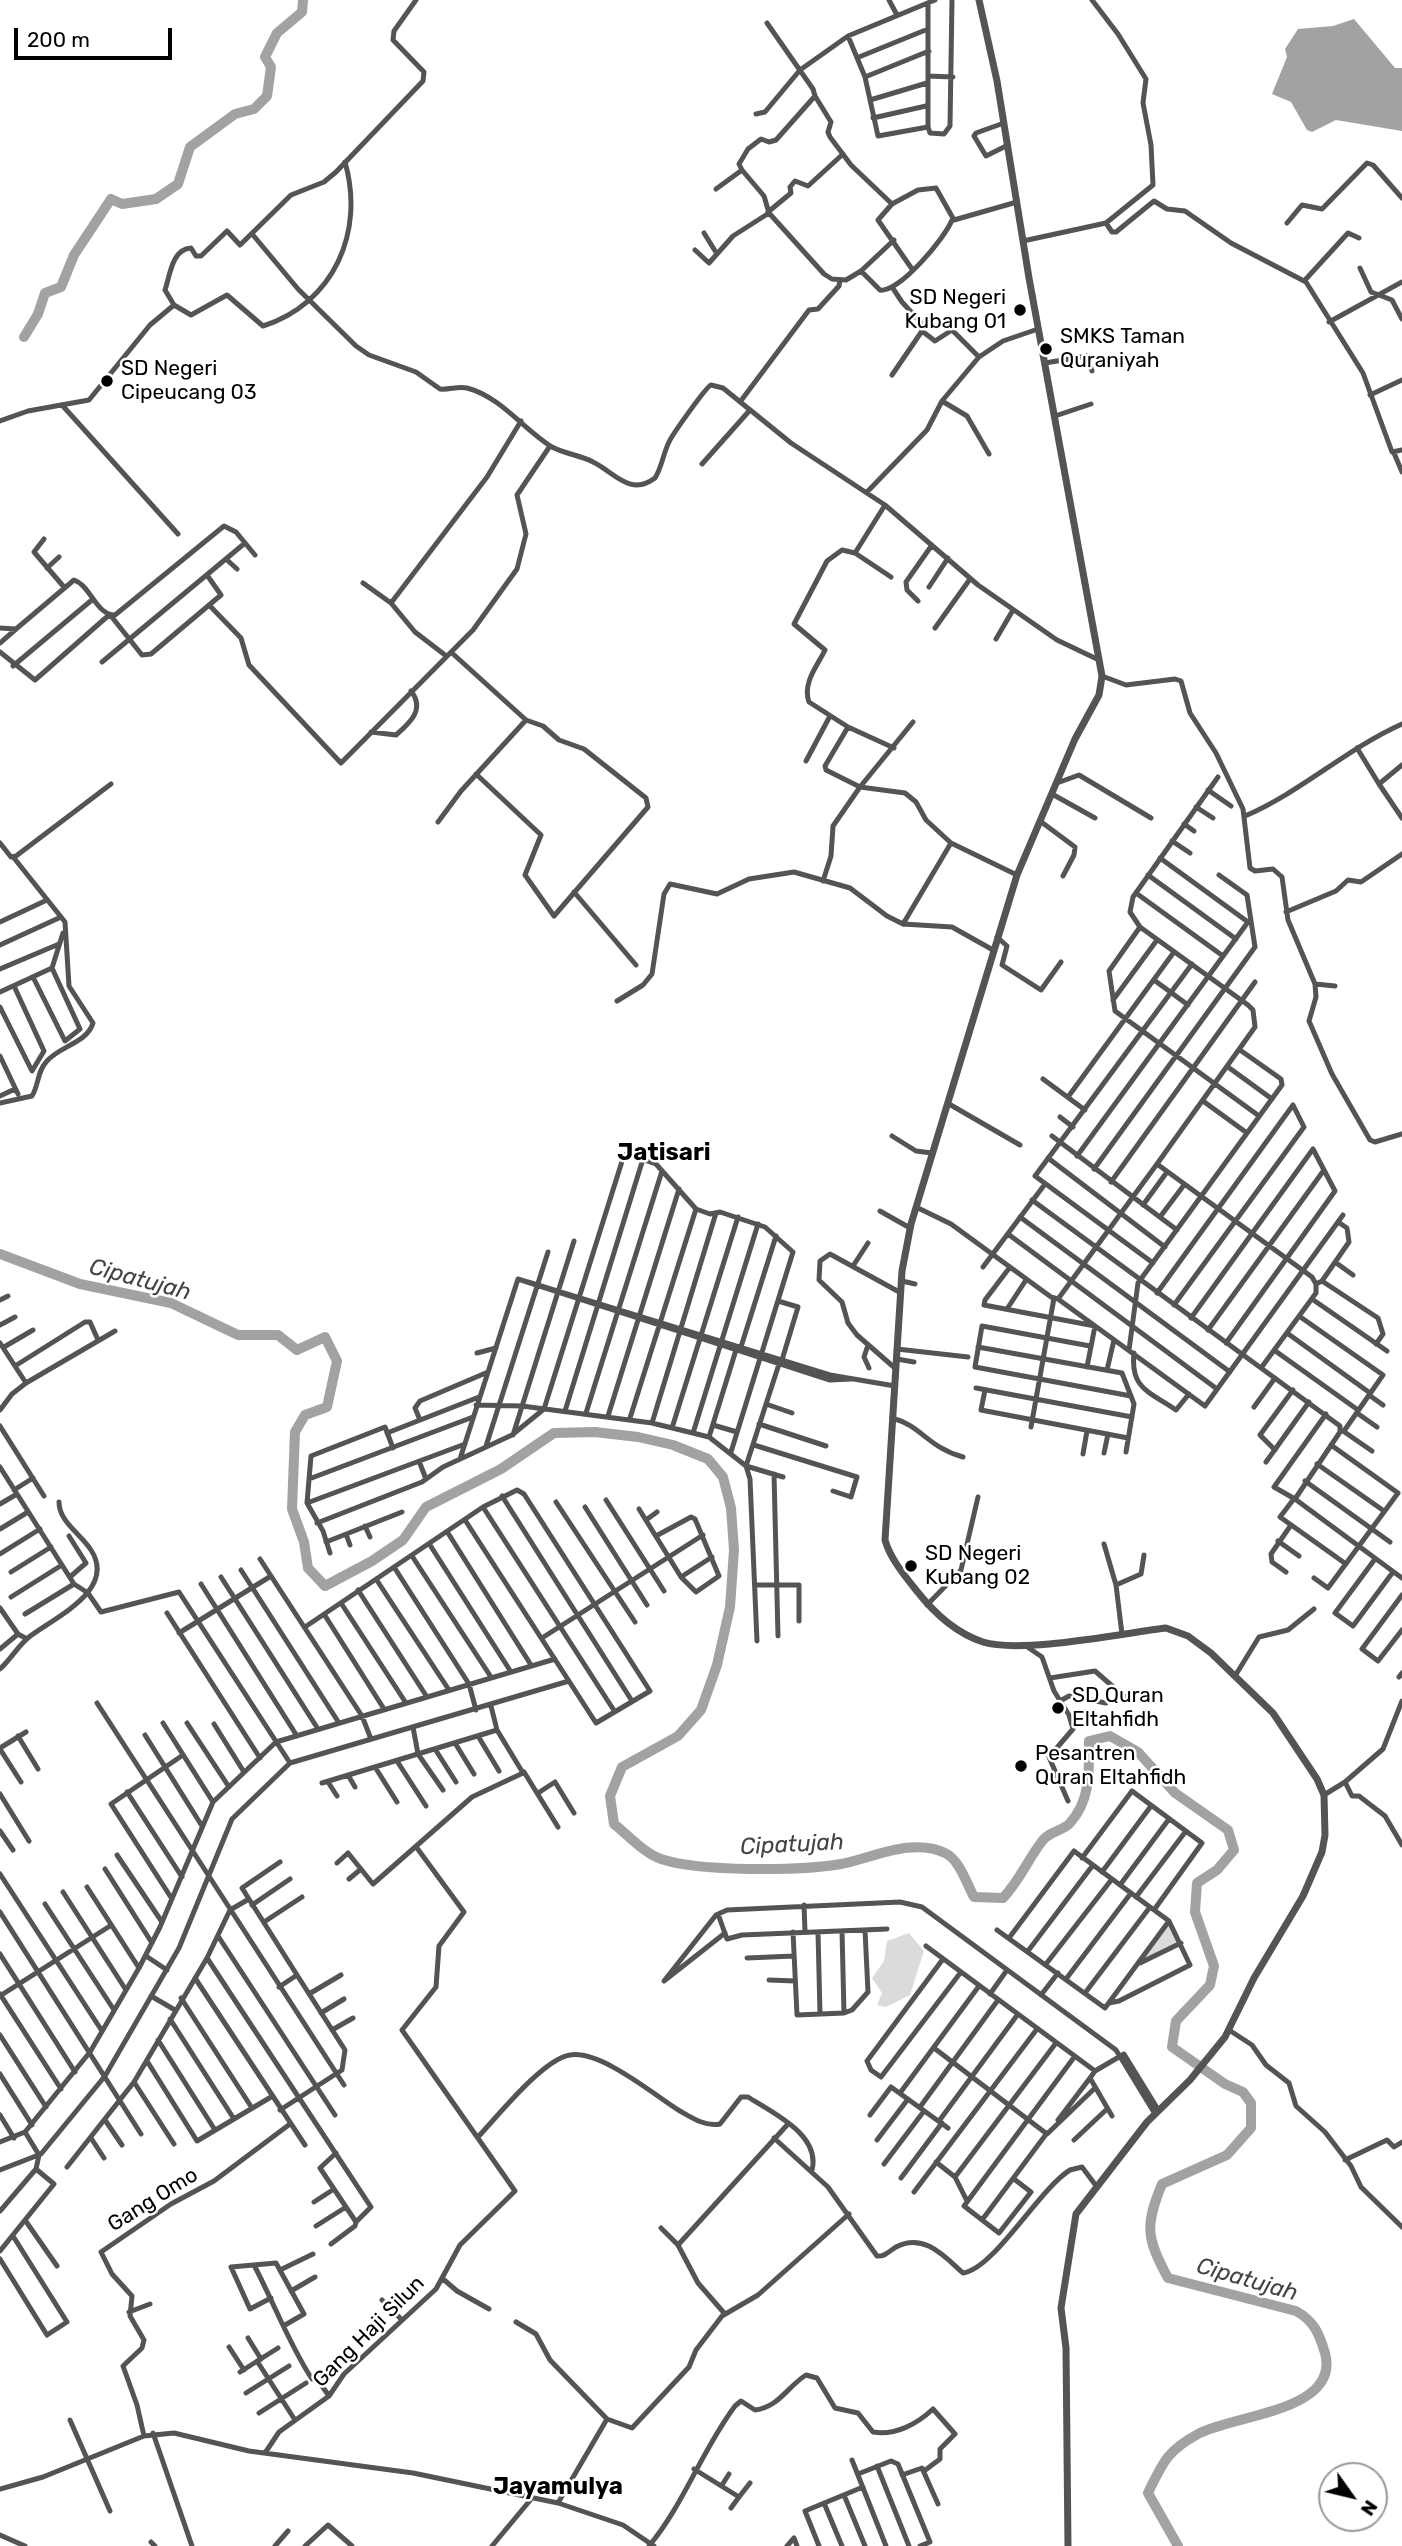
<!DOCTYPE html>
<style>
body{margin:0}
#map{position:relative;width:1402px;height:2546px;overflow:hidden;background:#fff;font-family:Rubik,sans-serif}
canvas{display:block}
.north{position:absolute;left:1318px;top:2462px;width:70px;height:70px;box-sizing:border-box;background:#fff;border:2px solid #999;border-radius:50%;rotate:124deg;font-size:19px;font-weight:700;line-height:28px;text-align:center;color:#000}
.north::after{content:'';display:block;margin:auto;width:24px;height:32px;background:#000;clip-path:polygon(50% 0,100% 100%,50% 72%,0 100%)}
.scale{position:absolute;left:14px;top:28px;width:158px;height:32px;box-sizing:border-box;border:4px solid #000;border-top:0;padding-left:9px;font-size:21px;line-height:24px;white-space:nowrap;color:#000;-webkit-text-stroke:5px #fff;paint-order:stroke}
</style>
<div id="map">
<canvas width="1402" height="2546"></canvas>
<div class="north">N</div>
<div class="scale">200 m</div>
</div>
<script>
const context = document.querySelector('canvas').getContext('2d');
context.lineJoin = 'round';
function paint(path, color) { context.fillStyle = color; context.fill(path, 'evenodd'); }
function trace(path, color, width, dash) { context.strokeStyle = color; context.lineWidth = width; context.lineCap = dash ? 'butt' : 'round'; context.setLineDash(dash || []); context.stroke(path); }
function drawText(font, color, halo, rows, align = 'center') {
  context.font = font + ' Rubik,sans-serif'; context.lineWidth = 5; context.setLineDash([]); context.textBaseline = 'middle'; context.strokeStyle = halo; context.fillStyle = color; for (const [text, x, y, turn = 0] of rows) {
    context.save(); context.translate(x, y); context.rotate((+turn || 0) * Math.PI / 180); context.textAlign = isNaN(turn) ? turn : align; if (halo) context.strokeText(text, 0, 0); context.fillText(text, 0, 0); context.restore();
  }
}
const green = new Path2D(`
 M1169,1923L1179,1943L1141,1961Z
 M909,1933L924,1951L910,1995L886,2007L877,2005L882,1993L872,1978L884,1961L887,1941Z`);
const water = new Path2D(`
 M1354,19L1395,68H1402V131L1336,120L1312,132L1307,130L1291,102L1272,94L1287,57L1285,49L1298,29L1333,26Z`);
const river = new Path2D(`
 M24,337L38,314L45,293L61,287L74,255L111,199L122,204L156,199L178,184L190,147L235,114L254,109L267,96L271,67L265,57L277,33L302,12L303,0
 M0,1254L80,1284L171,1303L238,1335H278L297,1350L325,1337L337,1361L327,1407L305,1415L295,1432L292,1509L304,1542L308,1568L325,1586L372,1561L403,1540L426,1507L501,1469L554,1433L595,1432L638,1437L673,1445L708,1459L723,1477L731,1508L734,1550L730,1607L717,1665L701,1710L678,1736L622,1767L610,1796L614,1824C628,1835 645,1854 661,1859C700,1872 799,1871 841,1864C872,1858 913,1837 945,1853C959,1859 967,1884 974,1897L1003,1898C1020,1880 1028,1859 1043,1840C1050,1831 1063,1831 1070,1823C1091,1800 1089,1771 1089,1741L1110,1736L1138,1752L1175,1793L1228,1830L1234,1850L1217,1870L1197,1883L1195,1912L1214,1966L1210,1985L1176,2021L1172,2047L1225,2084L1243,2092L1251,2103V2128L1227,2155L1162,2184C1145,2225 1146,2238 1168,2278L1296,2311C1314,2321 1319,2333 1325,2353C1341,2412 1231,2415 1198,2434C1167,2451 1163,2462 1148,2493L1178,2546`);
const minor = new Path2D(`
 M889,0L897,15
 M928,3V127L930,133L944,134L950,126L952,0
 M848,36L865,77L878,136L928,127
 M859,57L928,29
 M928,76L953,77
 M865,77L929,51
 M815,96L831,122L828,132L830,137L851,165L892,204L918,190L936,188L954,220L1017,202
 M870,100L927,83
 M756,114L765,112L800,70L848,36L935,0
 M873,118L926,106
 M1004,123L976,133L974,136L986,156L1008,145
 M742,170L764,196L769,213L824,274L832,279L846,280L861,271L880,290C899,293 945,238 952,220
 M716,189L742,170L739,164L748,149L761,139L769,142L776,140L815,96L813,89L767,23
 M892,204L878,220L912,269
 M768,212L791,193L790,187L795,181L808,186L843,154
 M1106,223L1112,232H1116L1154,201L1167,209L1185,211L1231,243L1306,282L1363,373L1392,452L1402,450
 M1287,223L1302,205L1322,209L1367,163L1373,165L1402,198
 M704,233L717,254
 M253,235L298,289L356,346L369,355L416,372L440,389C449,390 458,386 467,388C501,397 523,429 552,447C565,454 580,455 593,462C614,472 630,497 655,478C662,467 663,454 669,442C672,435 706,387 711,385L723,388L791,443L885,505L978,585L1057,640L1099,660
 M1023,241L1106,223L1153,185L1151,145L1143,103L1146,79L1118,34L1092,0
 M695,250L709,263L733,236L769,213
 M1360,268L1371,292L1392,300L1402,319
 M861,271L894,240
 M1305,280L1348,233L1359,238
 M892,287L902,302L924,326L922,331
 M174,305L165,290C170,275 172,249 191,248L196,256H201L227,231L240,245L291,195L324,182L336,172L423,81L424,72L393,40L394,31L416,0
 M1329,322L1402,282
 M1045,363L1087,356L1092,371
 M892,375L922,331L935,341L952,330L979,357
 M1370,395L1402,380
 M942,401L967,416L989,454
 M740,402L809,310L818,309L839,286L840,280
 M62,405L178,534
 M1055,416L1091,404
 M0,421L28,411L89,400L150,325L174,305L191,315L227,295L263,326C334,303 365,232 345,162
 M1394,453L1402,472
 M702,464L750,410
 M867,492L927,430L942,401L979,357L1003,341L1038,329
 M885,505L855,553L842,550L827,561L794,624L825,650C818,665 802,683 809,702L848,727L894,748
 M44,539L34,552L64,587
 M855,553L891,577
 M226,559L237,569
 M47,568L59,557
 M363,583L391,603L415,632L445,655
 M929,587L948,558
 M918,601L907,590L906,582L932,545
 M391,603L487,477L521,421
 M209,605L241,638L249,665L341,763L473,630L517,569L526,534L517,495L550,446
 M111,616L142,655L151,654L221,595L207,575
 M0,628L16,629L74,580C91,586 96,615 115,615L224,526L236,532L255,555
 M935,628L970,579
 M996,639L1013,610
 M0,643L16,629
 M0,652L35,680L109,615
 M452,653L526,720L543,726L559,740L584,749L646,798L648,807L554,916L525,875L541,835L476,774
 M102,662L245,543
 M13,666L93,599
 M1102,676L1126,685L1175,679L1181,681L1190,713L1216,753L1243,809L1250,868L1255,871L1273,869L1282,877L1288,920L1315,984L1316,997L1309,1021L1332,1074L1370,1140L1375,1142L1402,1134
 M848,727L825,766L826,770L860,787L905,793L916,802L926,820L951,843L1017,875
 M371,732L396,735C411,722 425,709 411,691
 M1357,748L1379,784
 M806,761L830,716
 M1402,765L1379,784L1402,818
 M1057,783L1079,775L1151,818
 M1208,790L1231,806
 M1052,794L1095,818
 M1196,807L1213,818
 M1245,816C1301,792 1346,749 1402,724
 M1040,821L1075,847L1074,855L1063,876
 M438,822L461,791L526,720
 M1184,824L1194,831
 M1172,841L1190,853
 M0,843L11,857L16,856L111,784
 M1148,875L1236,939
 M823,881L831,856L833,826L860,787L913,722
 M574,892L636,965
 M1136,893L1223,956
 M1286,912L1336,891L1348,880L1361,882L1402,854
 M0,922L47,900
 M903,924L951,843
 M1140,927L1109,971L1115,1011L1259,1116
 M997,937L1007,946L1002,965L1041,990L1061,962
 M0,945L61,917
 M0,969L59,944
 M33,977L65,1041L80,1029L52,968L63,933
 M1154,980L1188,1005
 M1315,984L1335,986
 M0,992L52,968
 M1113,1000L1157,940
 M617,1001L643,985L652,974L664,894L670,884L717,894L749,879L794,872L850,888L887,916L903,924L952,927L993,950
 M0,1007L32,1071L44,1051L14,986
 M0,1056L18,1094
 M1228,1067L1272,1099
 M1043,1079L1085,1110
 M0,1096L15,1089
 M1068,1097L1174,952
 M1203,1101L1247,1133
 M0,1103L32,1096C39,1085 37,1071 47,1061C60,1046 87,1043 93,1023L69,986L65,922L14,858
 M949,1104L1020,1145
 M1060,1117L1073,1127
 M892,1136L916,1151L932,1153
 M1052,1136L1177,1230
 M1077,1156L1248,922L1160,858
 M1048,1158L1165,1247
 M1157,1164L1255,1027L1253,1010L1248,1005L1140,927L1130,912L1133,897L1218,777
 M1094,1169L1255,947L1247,895L1219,875
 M1111,1182L1255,982
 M1032,1200L1261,1368
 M1143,1205L1167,1172
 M916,1207L951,1224L1051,1297L1058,1299L1157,1164L1312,1277L1316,1284V1293L1261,1368L1340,1426V1432L1295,1499L1402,1578
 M880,1211L910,1228
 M1020,1217L1230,1372
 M1160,1217L1184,1185
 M1008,1234L1217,1389
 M1335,1262L1353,1275
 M1153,1263L1035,1176L1192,964
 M853,1266L868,1243
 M983,1267L1045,1184
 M1010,1267L985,1300L984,1305L1095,1326L1087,1367
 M902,1281L915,1284
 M1322,1281L1349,1242L1347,1228L1338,1222
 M528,1282L830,1375L895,1386
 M1316,1284L1322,1281L1378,1318L1383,1334L1376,1344
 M1157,1293L1293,1105L1304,1127L1174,1305
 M1058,1299L1205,1406L1343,1215
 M1312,1299L1387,1351
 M0,1300L8,1296
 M778,1301L798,1307L782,1360
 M1007,1309L1026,1280
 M1299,1316L1383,1375L1344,1431
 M1191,1318L1313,1149L1335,1191L1226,1343
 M0,1325L15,1317
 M1208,1330L1324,1170
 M1287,1333L1370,1393
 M0,1343L26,1383
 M868,1345L864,1357L869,1368
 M1090,1346L982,1326L975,1367L1131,1396
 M4,1347L33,1330
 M978,1347L1122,1373L1134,1404L1126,1452
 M897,1349L968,1357
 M740,1350L776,1236
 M1129,1350L1138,1283L1282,1085L1281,1079L1240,1050
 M1274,1350L1358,1410
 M477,1353L496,1348
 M1134,1353C1130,1389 1150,1392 1176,1410L1189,1394
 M897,1359L914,1362
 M15,1366L85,1322H90L98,1340
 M896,1369L857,1335L848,1323L842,1302L819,1280L820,1261L830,1254L901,1293
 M1107,1370L1114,1340
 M976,1388L1132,1417
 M985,1390L981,1410L1128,1438
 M1369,1395L1383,1405
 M766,1404L792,1413
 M476,1405L522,1406L652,1423L709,1437L746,1466L783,1477
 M1254,1407L1275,1378
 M0,1410L12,1394L26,1383L115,1331
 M565,1411L643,1159
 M586,1413L662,1171
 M1357,1413L1377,1427
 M608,1416L679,1189
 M630,1418L696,1209
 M892,1418C922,1426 927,1447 963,1457
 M420,1420L415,1408L420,1401L488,1372
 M652,1423L716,1213
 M759,1424L826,1446
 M713,1425L737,1432
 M0,1426L44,1496
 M1031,1427L1054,1298
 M672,1428L738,1217
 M1343,1431L1372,1451
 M387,1433L479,1397
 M693,1433L758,1224
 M513,1435L574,1241
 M709,1437L736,1350
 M754,1445L857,1477L851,1497L833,1491
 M486,1446L548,1252
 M1275,1450L1260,1435L1293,1390
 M1104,1453L1108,1434
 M1083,1454L1087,1431
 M460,1459L518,1279L830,1380L851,1379
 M419,1461L426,1479
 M1266,1462L1309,1402
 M1317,1464L1384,1511
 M0,1467L74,1584L88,1593L101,1612L179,1592L290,1763
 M774,1474L778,1636
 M309,1479L473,1417
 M1305,1481L1390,1542
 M14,1490L33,1478
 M502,1496L632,1701
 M1295,1499L1274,1487L1326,1414
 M606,1500L664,1591
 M1293,1500L1280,1517L1346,1564
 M556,1502L635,1622
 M307,1503L465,1444
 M0,1504L17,1494
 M483,1507L615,1712
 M585,1507L647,1605
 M639,1509L681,1577L712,1557
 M646,1520L657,1512
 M317,1523L422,1482L443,1467L512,1435L544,1409L624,1155L627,1154L656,1164L696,1209L710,1214L720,1212L765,1227L793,1252L731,1452
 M365,1526L370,1537
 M0,1529L28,1512
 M448,1533L531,1665
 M346,1534L350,1545
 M69,1536L86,1563L70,1577
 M656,1536L691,1517L695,1519L719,1576L696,1592L681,1577
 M1278,1541L1299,1556
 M326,1542L402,1512
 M1104,1544L1116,1585
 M430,1545L511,1672
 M330,1553L323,1531L307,1503L311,1456L385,1427L393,1448
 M0,1554L40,1529
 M412,1556L491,1677
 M260,1559L271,1576
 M1375,1559L1335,1613L1353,1626L1393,1572
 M394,1567L469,1684L476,1710
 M241,1570L339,1723
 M11,1572L51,1547
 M1286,1572L1272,1562L1271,1554L1291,1525
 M221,1577L318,1729
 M1314,1578L1328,1588L1398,1493L1331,1445
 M376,1579L449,1690
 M201,1584L297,1736
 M755,1585H799V1621
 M358,1590L427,1697
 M1402,1595L1362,1649L1378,1661L1402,1630
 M11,1597L62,1565
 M341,1603L406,1703
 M927,1605L961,1570L978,1497
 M0,1608L18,1634L27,1639
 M167,1613L260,1758
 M25,1614L74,1584
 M324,1614L384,1709
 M305,1627L483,1507L517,1490L524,1494L650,1691L596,1723L465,1520
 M179,1633L271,1576L362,1716L371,1739
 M1122,1634L1116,1585L1141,1574L1144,1555
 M542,1638L703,1535
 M757,1641L750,1479L746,1466L779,1364
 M1026,1646L1042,1657L1054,1691L1069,1715L1073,1729L1049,1757L1068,1801
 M0,1649L18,1634
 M0,1669C10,1660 18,1646 29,1637C55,1617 117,1590 91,1550C81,1534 59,1522 59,1502
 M1235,1676L1259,1637L1288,1630L1314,1609
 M1399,1677L1402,1673
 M1050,1678L1095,1671L1126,1698
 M1060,1701L1069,1696L1106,1703
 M97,1703L344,2085
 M163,1723L213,1802
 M187,1723L229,1787
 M214,1724L244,1772
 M413,1727L418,1754L443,1790
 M145,1735L202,1826
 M18,1736L38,1769
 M478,1736L499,1771
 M455,1743L474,1774
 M0,1748L26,1732
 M0,1749L21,1782
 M435,1749L456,1782
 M397,1761L426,1806
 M375,1767L397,1802
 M524,1772L558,1827
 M348,1775L355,1787
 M328,1782L337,1796
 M1345,1782L1352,1796H1359L1385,1816L1402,1845
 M322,1783L497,1730
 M127,1792L182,1877
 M538,1793L555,1782L574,1813
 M0,1794L29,1841
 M1324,1795L1345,1782L1383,1749L1402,1701
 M0,1831L13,1850
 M117,1855L162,1922
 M1082,1858L1132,1791L1202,1843L1154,1910
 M337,1863L348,1853L373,1884L472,1797L523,1773L497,1730L491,1706
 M105,1869L152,1943
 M1102,1872L1151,1806
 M0,1874L102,2031
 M349,1879L361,1869
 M1120,1885L1169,1819
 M87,1887L139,1968
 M63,1892L126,1990
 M1136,1897L1186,1831
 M172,1899L111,1804L183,1755
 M45,1904L114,2010
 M252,1905L290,1879
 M804,1905L805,1932
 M0,1912L141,2134
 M718,1914L727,1939L742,1935L887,1929
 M264,1922L302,1897
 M997,1930L1105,2008L1169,1921
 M842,1931L844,2013
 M793,1932L797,2015L844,2013L852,2010L868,1992L865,1930
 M818,1932L820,2014
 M725,1933L664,1981L716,1915L727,1910L900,1902L922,1907L1116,2050L1155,2114
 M218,1936L335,2115
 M1009,1938L1074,1851L1169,1921L1190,1965L1119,2001L1109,2003
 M926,1946L1095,2071
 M1028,1951L1093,1865
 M0,1954L75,2072
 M146,1956L167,1970
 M207,1958L371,2207L356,2222L355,2226L331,2244
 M747,1958L794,1956
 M943,1959L867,2061L871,2070L881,2077L961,1972
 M1140,1963L1181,1943
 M1046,1964L1112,1879
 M195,1978L305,2145
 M1066,1979L1131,1893
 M769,1980L795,1981
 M279,1987L297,1975L242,1888L280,1862
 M1085,1993L1150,1907
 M0,1994L61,2089
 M309,1994L341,1975
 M990,1994L1007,1970
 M1041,1995L1058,1973
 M0,1996L110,1926
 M151,1996L175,2010
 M181,1998L252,2108
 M321,2013L344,1999
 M170,2019L234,2119
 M332,2030L353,2018
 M1229,2030L1252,2045L1266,2065L1289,2083L1296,2106L1325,2132L1351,2166L1361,2187L1402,2227
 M0,2035L46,2107
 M158,2040L215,2130
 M934,2048L1047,2134L1095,2088
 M147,2061L197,2141L271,2097
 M0,2074L32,2125
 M134,2082L174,2144
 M900,2093L979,1986
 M920,2107L998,2000
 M280,2110L342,2070L345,2050L297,1975
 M0,2115L14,2138
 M870,2115L891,2087L948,2128
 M1112,2116L1090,2078L1095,2071L1124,2054L1159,2111
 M105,2120L122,2145
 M1058,2120L1090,2078
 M939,2121L1018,2014
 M478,2137C497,2117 543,2059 570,2055C601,2050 654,2095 680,2111C692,2118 706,2127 720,2124L741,2097H748C773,2113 821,2135 812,2170
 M91,2138L104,2158
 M774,2138L828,2187L877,2256C885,2257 889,2251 896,2247C924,2232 945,2257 963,2273C994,2269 1039,2189 1070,2170L1082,2167L1097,2187
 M877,2140L908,2099
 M1074,2140L1107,2109
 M0,2142L25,2132
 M336,2153L320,2168L356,2222
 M1345,2160L1387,2140L1394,2147L1402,2142
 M936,2162L955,2177L967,2201
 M884,2164L924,2111
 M67,2167L134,2082L207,1958L230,1910L249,1899
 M0,2170L41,2154L105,2076L179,1948L232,1819L290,1763L569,1681
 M955,2177L1056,2043
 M901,2178L942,2123
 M1014,2179L1031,2192L999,2233L964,2206L1075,2056
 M914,2192L1037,2029
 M314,2202L334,2189
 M0,2211L36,2169L39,2155L25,2132L90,2052L139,1968L160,1927L213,1802L276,1742L555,1659
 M25,2220L57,2266
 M982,2220L1047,2133
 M316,2226L346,2207
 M661,2228L678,2245L698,2283L725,2314
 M678,2245L788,2124
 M0,2251L54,2184L36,2169
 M0,2259L47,2335L67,2322L13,2236
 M254,2265C274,2303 289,2344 312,2379L316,2377
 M280,2270L313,2254
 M443,2279L457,2291L489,2309
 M291,2291L315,2277
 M271,2298L250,2309L231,2267L276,2263L304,2314L285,2325
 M382,2300L402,2320
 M129,2312L150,2304
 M516,2322L536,2334L550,2360L607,2419L632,2428L689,2367L696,2350L722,2316L758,2295L849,2214
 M248,2338L261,2359
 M229,2347L244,2370
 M257,2361L295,2420
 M240,2372L278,2348
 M315,2376L329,2396
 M246,2393L289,2366
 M259,2413L306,2383
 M70,2420L110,2511
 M153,2433L192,2546
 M144,2436L137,2405L123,2366L142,2348L144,2340L130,2316L132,2296L112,2274L101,2252L171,2204L214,2181L290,2124
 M265,2453L279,2432L329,2396L344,2374L436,2289L460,2245L515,2191L402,2030L436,1987L439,1946L464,1912L417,1848
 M852,2460L886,2546
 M877,2466L909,2546
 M694,2469L739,2497L750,2483
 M858,2474L891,2461L898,2464L930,2542L920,2546
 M902,2475L922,2468L938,2504
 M722,2485L729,2474
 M0,2489L43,2477L144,2436L174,2433L249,2451L413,2473L558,2503L623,2525L654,2546
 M844,2495L865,2546
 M558,2503L607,2419
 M824,2503L842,2546
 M731,2508L739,2497
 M0,2535L25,2546
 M151,2542L155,2546
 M275,2546L288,2531
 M305,2546L328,2525L352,2546
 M492,2546L532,2498
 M649,2546C684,2504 702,2450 735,2406L741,2401L755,2410C779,2407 787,2387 806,2375L817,2378L835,2408L858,2413L873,2432C895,2436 917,2424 933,2409L955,2434L940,2449V2459L924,2471
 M787,2546L794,2538L797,2546
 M819,2546L805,2511L863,2487`);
const tertiary = new Path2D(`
 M979,0L997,81L1029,278L1102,676L1099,695L1075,739L1017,875L911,1224L902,1271L885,1540C890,1558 904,1575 916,1590C934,1613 955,1633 983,1642C1021,1654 1124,1633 1166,1628L1188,1636L1211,1653L1273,1713L1317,1779L1324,1795L1325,1835L1322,1852L1303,1896L1254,1978L1225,2037L1190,2080L1147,2122L1076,2214L1061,2308L1066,2348L1068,2546`);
const markers = [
 [1020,310,7,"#000"],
 [1046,349,7,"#000"],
 [107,381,7,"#000"],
 [911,1566,7,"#000"],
 [1058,1708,7,"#000"],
 [1021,1766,7,"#000"]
];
const poiNames = [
 ["SD Negeri",1006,298,"right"],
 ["Kubang 01",1006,322,"right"],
 ["SMKS Taman",1060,337],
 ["Quraniyah",1060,361],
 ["SD Negeri",121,369],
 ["Cipeucang 03",121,393],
 ["SD Negeri",925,1554],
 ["Kubang 02",925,1578],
 ["SD Quran",1072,1696],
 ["Eltahfidh",1072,1720],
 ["Pesantren",1035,1754],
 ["Quran Eltahfidh",1035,1778]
];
const streetNames = [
 ["Gang Omo",153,2200,-32],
 ["Gang Haji Silun",369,2332,-45]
];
const waterNames = [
 ["Cipatujah",140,1280,15],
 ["Cipatujah",792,1845,-3],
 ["Cipatujah",1247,2280,16]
];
const quarterNames = [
 ["Jatisari",664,1153],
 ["Jayamulya",558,2487]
];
paint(green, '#dbdbdb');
paint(water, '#a2a2a2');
trace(river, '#a2a2a2', 10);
trace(minor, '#545454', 5);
trace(tertiary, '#545454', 7);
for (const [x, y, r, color] of markers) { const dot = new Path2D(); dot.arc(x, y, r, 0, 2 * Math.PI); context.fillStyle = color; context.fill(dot); trace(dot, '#fff', 2.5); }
drawText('21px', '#000', '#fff', poiNames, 'left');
drawText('21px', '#000', '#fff', streetNames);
drawText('italic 23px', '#434343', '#fff', waterNames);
drawText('bold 24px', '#000', '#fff', quarterNames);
</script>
